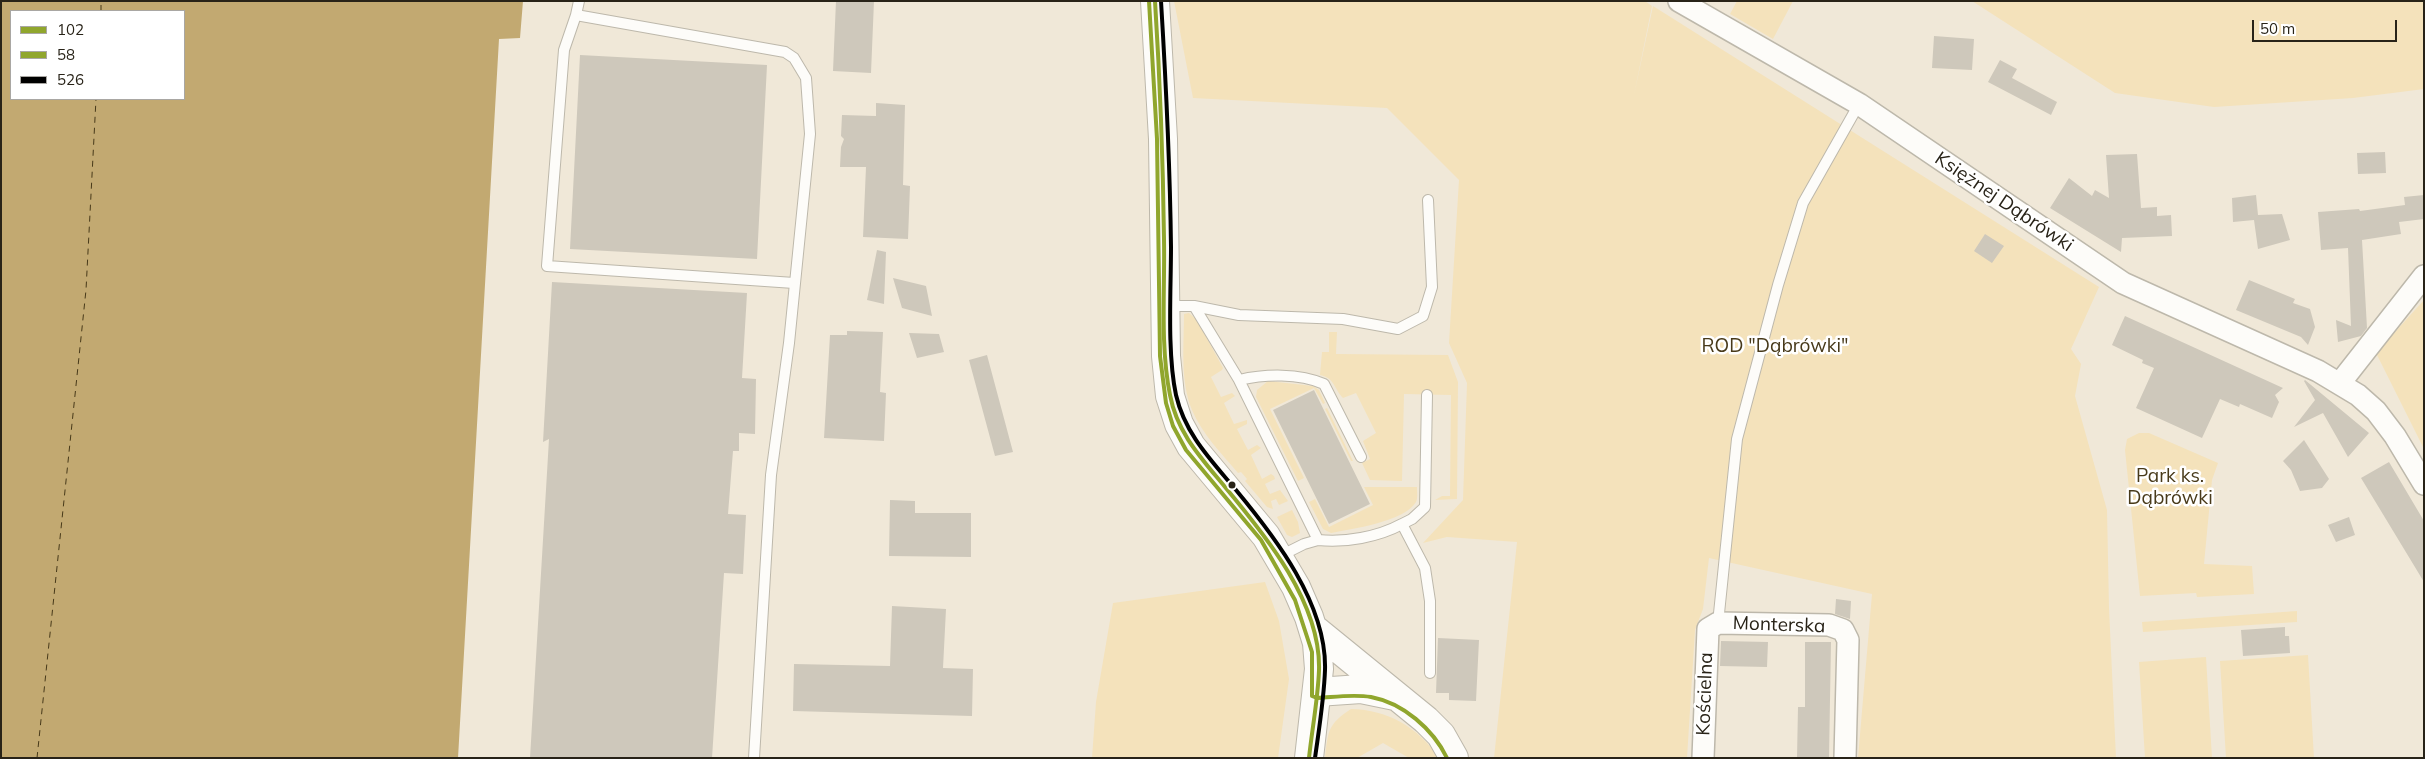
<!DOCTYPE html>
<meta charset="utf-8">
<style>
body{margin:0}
#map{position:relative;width:2425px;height:759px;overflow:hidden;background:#f0e8d8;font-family:Mulish,sans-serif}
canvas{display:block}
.frame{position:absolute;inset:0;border:2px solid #282318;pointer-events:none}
.legend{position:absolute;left:10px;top:10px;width:175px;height:90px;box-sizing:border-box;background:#fff;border:1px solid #a9a7a3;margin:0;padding:6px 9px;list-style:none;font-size:15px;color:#282318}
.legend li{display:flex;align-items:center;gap:10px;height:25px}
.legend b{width:25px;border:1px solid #a9a7a3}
.scale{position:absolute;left:2252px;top:20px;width:145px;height:22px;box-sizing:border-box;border:2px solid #282318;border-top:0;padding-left:6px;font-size:15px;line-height:18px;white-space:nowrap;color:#282318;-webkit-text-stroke:4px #fff;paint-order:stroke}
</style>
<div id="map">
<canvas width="2425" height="759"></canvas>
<div class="frame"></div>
<ul class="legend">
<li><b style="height:6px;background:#90a62d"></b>102</li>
<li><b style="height:6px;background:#90a62d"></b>58</li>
<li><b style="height:6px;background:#000"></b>526</li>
</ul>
<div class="scale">50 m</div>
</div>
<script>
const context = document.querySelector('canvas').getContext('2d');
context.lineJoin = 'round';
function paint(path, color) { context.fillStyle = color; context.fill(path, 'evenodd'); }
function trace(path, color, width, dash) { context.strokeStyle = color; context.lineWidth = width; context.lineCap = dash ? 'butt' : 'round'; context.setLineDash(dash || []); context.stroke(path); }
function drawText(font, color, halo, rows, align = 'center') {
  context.font = font + ' Mulish,sans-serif'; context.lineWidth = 5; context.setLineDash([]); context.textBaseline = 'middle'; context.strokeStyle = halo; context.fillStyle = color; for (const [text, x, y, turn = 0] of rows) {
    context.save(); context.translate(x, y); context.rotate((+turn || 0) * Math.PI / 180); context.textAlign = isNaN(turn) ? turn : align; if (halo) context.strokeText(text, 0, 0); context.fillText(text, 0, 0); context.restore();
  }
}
const green = new Path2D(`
 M1174,1H1645L1652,6L1634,95L1653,6L2099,287L2071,349L2081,364L2075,396L2107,510L2109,608L2116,758H1858L1872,594L1709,558L1703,609L1695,630L1687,758H1494L1517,542L1447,537L1423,543L1463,500L1467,383L1449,343L1459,180L1387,108L1193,98Z
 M1737,1H1793L1773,39L1730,14Z
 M1972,1H2424V89L2353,98L2214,107L2115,93Z
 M2424,300V449L2376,353Z
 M1189,313L1197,320L1223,368L1222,370L1211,377L1221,397L1232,393L1235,396L1224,403L1234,424L1247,420V424L1237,429L1248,450L1257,445L1261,448L1251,455L1262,479L1271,474L1274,476L1275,479L1265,484L1270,494L1280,490L1288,501L1279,505L1276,499L1271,501L1273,509L1267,507L1245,481L1247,479L1241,472L1238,473C1222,454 1202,434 1192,410C1180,381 1184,345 1184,314Z
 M1329,332H1337L1336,354L1448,355L1458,382L1457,499L1435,500L1442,496H1450L1451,395L1404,394L1402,481L1370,480L1362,463L1370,459L1363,441L1376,433L1356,393L1343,398C1334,389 1335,378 1320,375L1322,352H1329Z
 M1268,381L1313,386L1319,390L1325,403L1323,404L1314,388L1270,409L1304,478L1298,481L1256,397L1257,390Z
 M1327,408L1353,461H1351L1325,409Z
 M2139,433H2149L2218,463L2212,480L2204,564L2252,566L2254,594L2197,597L2196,593L2140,596L2125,450L2127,439Z
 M1364,487H1417C1417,492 1418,498 1416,502C1404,522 1351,529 1331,533L1323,529L1309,502L1315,499L1329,527L1373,505Z
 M1292,510L1298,522L1300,533L1292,537L1287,535L1277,517Z
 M1265,582L1279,621L1289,679L1278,758H1092L1096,702L1113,603Z
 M2297,611V622L2143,632L2142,622Z
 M2308,655L2314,758H2226L2220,661Z
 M2206,657L2212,758H2145L2139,662Z
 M1351,709C1388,710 1418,727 1439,758H1409L1383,743L1357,758H1325C1328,731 1328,724 1351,709Z`);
const water = new Path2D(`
 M1,1H523L520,38L499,39L458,758H1ZM11,11H184V99H11Z`);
const ferry = new Path2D(`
 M101,11V1
 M37,758L86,290L96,99`);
const building = new Path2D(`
 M836,1H874L871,73L833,71Z
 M1934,36L1974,39L1972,70L1932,68Z
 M580,55L767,65L757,259L570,249Z
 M2000,60L2017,69L2012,78L2057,102L2051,115L1988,82Z
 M876,103L905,105L903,185L910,186L908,239L863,237L866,167H840L841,147L844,139L841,136L842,115L876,116Z
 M2385,152L2386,173L2358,174L2357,153Z
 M2137,154L2141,208L2157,207V216L2171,215L2172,236L2122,238L2121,252L2050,208L2069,178L2092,196L2095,190L2109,198L2106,155Z
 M2256,195L2258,215L2282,214L2290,240L2258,249L2254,220L2233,222L2232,198Z
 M2424,195V219L2399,222L2401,234L2362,240L2367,328L2361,336L2338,342L2336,320L2351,326L2348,248L2321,250L2318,212L2359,209L2360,211L2405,205L2404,197Z
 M1985,234L2004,246L1992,263L1974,251Z
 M877,250L886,252L884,304L867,300Z
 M893,278L926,286L932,316L902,308Z
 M2249,280L2295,299L2293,303L2310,309L2315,327L2308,345L2301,337L2236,310Z
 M552,282L747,293L742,378L756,379L755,434L739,433V451H733L728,514L746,515L743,574L724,573L712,758H530L549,439L543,442Z
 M2125,316L2283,388L2275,395L2279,402L2272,418L2240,404L2239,407L2220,399L2202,438L2136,408L2154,368L2142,363L2143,360L2112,345Z
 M847,331L883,332L880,392L886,393L884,441L824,438L830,335H847Z
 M909,333L939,334L944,352L917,358Z
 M987,355L1013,452L995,456L969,360Z
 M2305,380L2369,433L2348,457L2323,413L2294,427L2315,400L2304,381Z
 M1314,390L1370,504L1329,524L1273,410Z
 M2304,440L2329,479L2322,488L2300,491L2291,470L2283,461Z
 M2389,462L2424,521V582L2361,478Z
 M890,500L915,501V513H971V557L889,556Z
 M2349,517L2355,535L2336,542L2328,525Z
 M1836,599L1851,601L1850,619L1835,614Z
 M892,606L946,609L943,668L973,669L972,716L793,711L794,664L890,666Z
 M2285,627V636H2289L2290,653L2243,656L2241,630Z
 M1438,638L1479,640L1476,701L1449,700V693H1436Z
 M1721,641L1768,642L1767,667L1720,666Z
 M1805,642H1831L1829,758H1797L1798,707H1805Z`);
const lane = new Path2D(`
 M579,1L576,15L785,52L794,58L806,78L810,134L789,343L771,475L754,758
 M576,15L564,50L547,266L794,283
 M1167,306H1194L1239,380C1265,374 1299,373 1324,384L1361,457
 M1194,306L1239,315L1343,319L1398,329L1423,316L1432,287L1428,200
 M1239,380L1318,540C1345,543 1378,537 1402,524L1425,568L1430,601V673
 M1402,524L1412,519L1425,507L1427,395
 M1280,556L1304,544L1318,540
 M1718,623L1737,439L1778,285L1803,203L1859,104`);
const street = new Path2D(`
 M1679,1L1859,104L2123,283L2318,371L2358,395L2376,411L2395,436L2424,484
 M2340,383L2424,276
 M1703,758L1708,629L1718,623L1829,625L1843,630L1848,640L1845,758`);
const secondary = new Path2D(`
 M1155,1L1163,139L1166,356L1170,396L1179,424L1191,446L1266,536L1296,587L1309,617L1317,643L1319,669L1309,758
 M1313,628L1426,720L1441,735L1454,758
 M1317,692L1361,689L1395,696`);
const bus1 = new Path2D(`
 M1155,1C1160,80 1163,159 1164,239C1165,289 1160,346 1170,395C1177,433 1202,459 1225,487C1266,536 1321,603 1319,670C1318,699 1312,729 1309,758`);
const bus2 = new Path2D(`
 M1149,1L1157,139L1160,356L1166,403L1173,426L1186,450L1261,540L1295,600L1312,652V696L1317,698C1335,697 1353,694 1371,697C1403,703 1433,729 1447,758`);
const bus3 = new Path2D(`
 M1161,1C1166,83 1170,165 1171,247C1171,291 1167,353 1176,395C1185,434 1211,460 1236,490C1275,537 1327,604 1325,670C1324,699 1319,729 1315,758`);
const markers = [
 [1232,485,4.5,"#282318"]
];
const streetNames = [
 ["Księżnej Dąbrówki",2004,202,34],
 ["Monterska",1779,625,2],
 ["Kościelna",1705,694,-88]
];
const parkNames = [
 ["ROD \"Dąbrówki\"",1775,346],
 ["Park ks.",2170,476],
 ["Dąbrówki",2170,498]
];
paint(green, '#f4e2bb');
paint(water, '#c2a971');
trace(ferry, '#473919', 1, [6, 5]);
paint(building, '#cec8bb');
trace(lane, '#bdb8ab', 12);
trace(street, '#bdb8ab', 24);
trace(secondary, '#bdb8ab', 30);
trace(lane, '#fdfcf9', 10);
trace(street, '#fdfcf9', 21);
trace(secondary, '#fdfcf9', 28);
trace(bus1, '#90a62d', 4);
trace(bus2, '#90a62d', 4);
trace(bus3, '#000', 4);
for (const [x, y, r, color] of markers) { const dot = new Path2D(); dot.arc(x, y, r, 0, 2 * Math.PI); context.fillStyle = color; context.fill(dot); trace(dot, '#fff', 2); }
drawText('19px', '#282318', '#fff', streetNames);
drawText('19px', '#483a1a', '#fff', parkNames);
</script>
